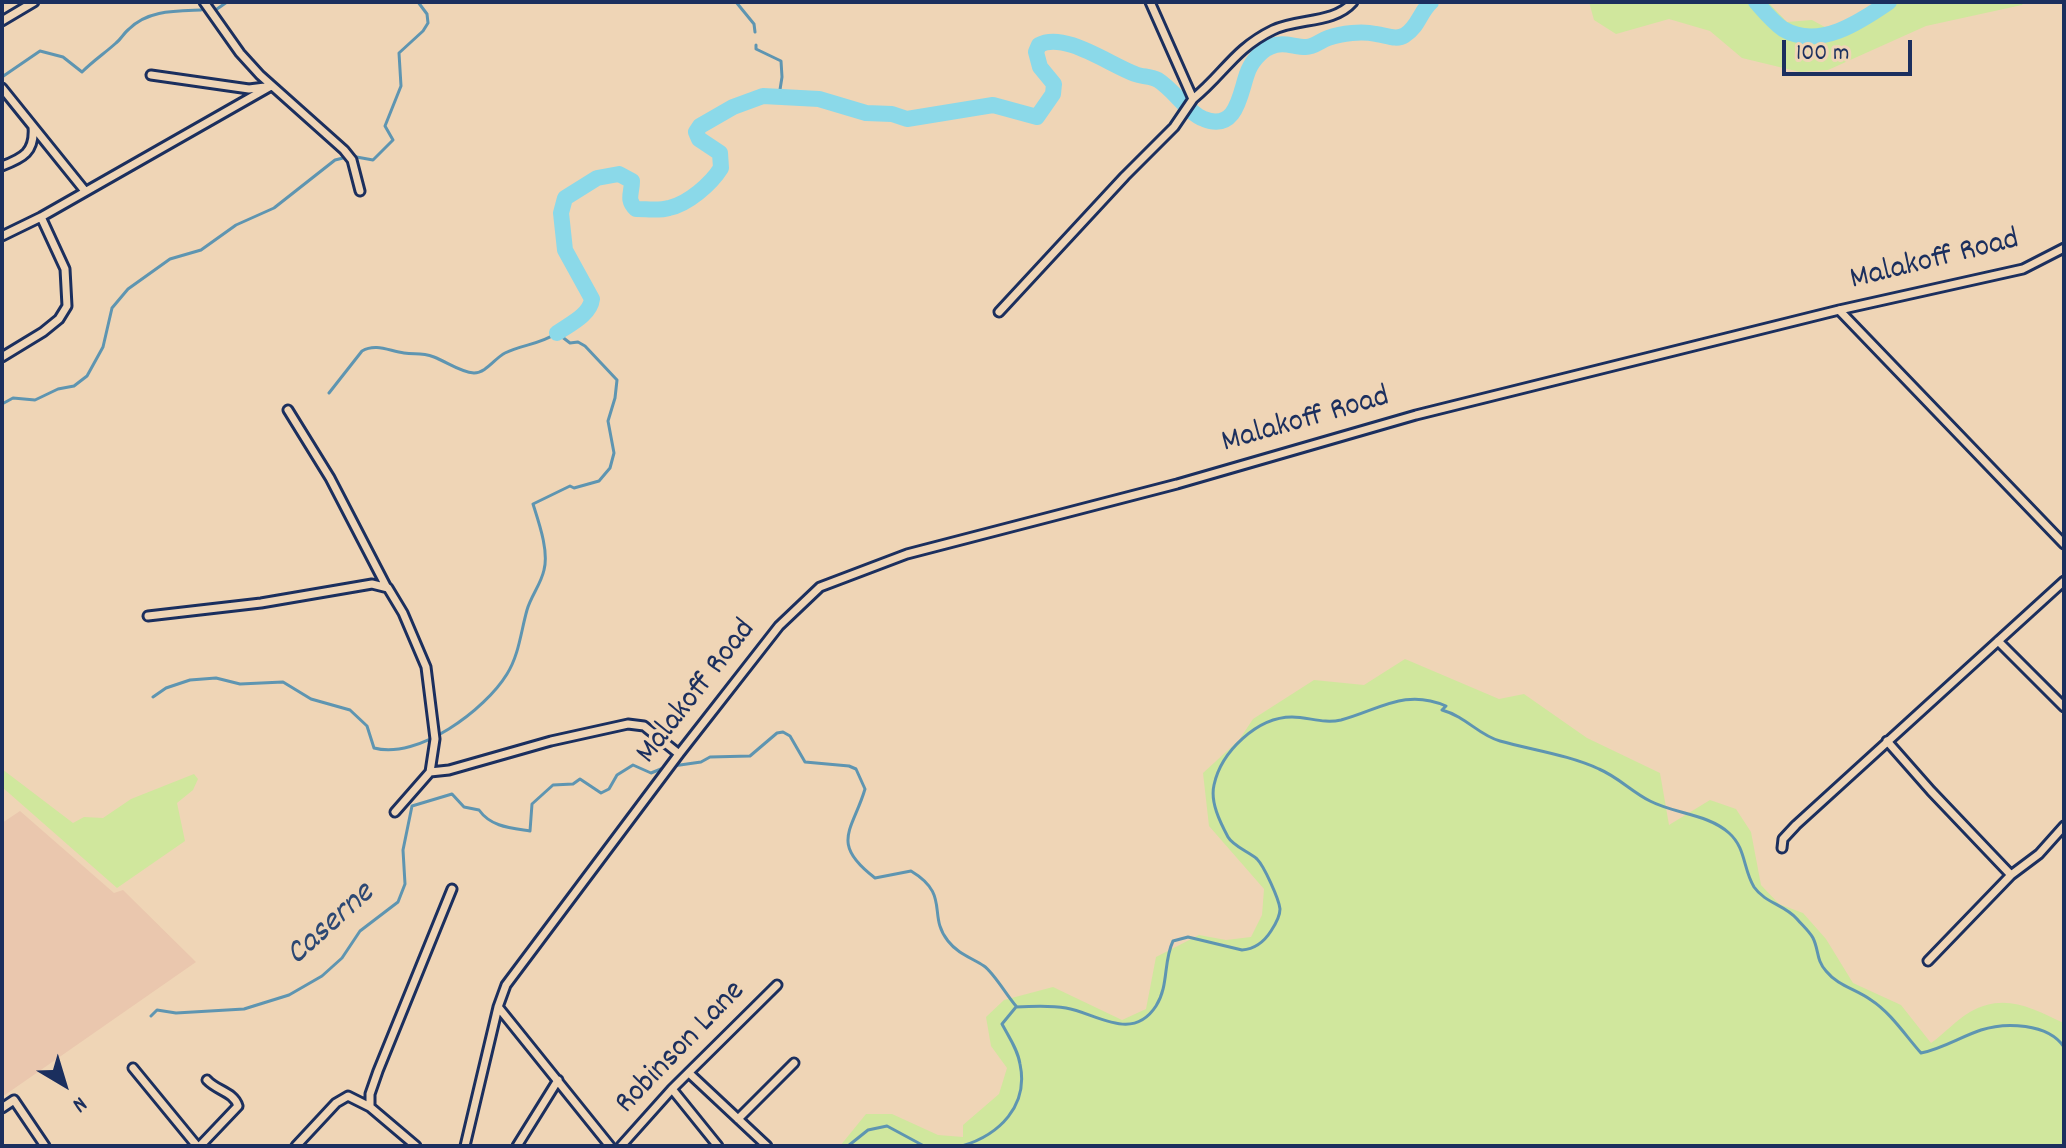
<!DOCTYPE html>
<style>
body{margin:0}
#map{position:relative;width:2066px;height:1148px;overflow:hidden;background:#efd5b6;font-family:Dekko,sans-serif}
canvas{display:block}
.frame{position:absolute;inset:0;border:4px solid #1b2f5e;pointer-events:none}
.north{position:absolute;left:24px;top:1044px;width:80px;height:80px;-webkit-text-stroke:6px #efd5b6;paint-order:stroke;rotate:142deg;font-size:22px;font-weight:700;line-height:32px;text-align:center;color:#1b2f5e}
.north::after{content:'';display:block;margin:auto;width:28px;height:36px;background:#1b2f5e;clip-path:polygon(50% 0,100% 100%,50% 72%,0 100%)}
.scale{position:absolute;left:1782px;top:40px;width:130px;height:36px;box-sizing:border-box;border:4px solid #1b2f5e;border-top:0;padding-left:10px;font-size:24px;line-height:28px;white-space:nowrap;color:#1b2f5e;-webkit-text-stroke:6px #efd5b6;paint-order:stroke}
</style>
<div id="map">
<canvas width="2066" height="1148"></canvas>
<div class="frame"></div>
<div class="north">N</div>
<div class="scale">100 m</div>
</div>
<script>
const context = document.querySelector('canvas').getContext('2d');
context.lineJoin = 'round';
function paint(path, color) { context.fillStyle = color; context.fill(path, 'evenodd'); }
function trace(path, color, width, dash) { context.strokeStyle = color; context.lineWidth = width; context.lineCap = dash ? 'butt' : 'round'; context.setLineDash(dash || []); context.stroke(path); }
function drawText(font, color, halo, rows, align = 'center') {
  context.font = font + ' Dekko,sans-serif'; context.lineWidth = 7; context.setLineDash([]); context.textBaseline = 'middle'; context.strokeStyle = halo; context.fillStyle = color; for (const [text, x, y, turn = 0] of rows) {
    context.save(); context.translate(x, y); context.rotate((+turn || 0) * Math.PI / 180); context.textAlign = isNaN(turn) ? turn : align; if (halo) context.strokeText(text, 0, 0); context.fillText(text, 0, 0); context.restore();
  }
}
const built = new Path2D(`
 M20,811L114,893L123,890L196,962L2,1097V823Z`);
const green = new Path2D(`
 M1589,2H1768L1787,22L1812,20L1834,32H1846L1887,2H2024L2022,5L1926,26L1828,70L1800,72L1742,58L1710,31L1669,19L1616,34L1594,20Z
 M1405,659L1499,699L1524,694L1587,738L1660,773L1669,825L1710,800L1736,809L1751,832L1761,885L1779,904L1803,913L1826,939L1853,983L1901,1005L1931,1043C1944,1034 1956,1020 1970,1012C2004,992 2032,1008 2064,1023V1146H840L866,1114H892L938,1135L963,1137V1125L999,1094L1007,1068L991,1046L986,1017L1004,1000L1053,987L1122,1020L1146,1009L1156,957L1199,935L1226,940L1251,937L1262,915L1264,889L1209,826L1203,773L1239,740L1253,719L1314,680L1364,685Z
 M2,769L73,823L84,817L103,818L131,799L194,774L198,779L193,790L177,803L185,841L117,888L2,787Z`);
const stream = new Path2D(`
 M736,2L754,24L755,32
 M217,9L227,2
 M756,45V49L781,61L782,77L779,96
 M2,77L40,51L63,57L82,72C93,61 105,53 116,43C121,39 124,33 129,29C148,10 175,11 201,10
 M2,404L13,398L35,400L58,389L74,386L87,376L103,347L112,308L128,289L170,259L201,250L236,225L274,208L335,160L351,156L373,160L393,140L385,126L401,86L399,53L423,31L428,23L427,14L418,2
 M153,697L166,688L190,680L216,678L240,684L283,682L311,699L350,710L367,726L374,748C418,760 485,710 507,674C519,655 521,631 527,610C531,596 541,584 544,570C549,551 539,523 533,504L570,486L574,488L599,481L610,468L614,453L608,421L615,398L617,380L585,346L578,342L570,343L557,333C539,345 523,344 505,353C495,358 486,373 474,373C460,372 447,362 434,357C420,352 415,355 404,353C389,351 376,343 362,351L329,393
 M151,1016L157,1010L176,1013L244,1009L289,995L322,976L342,958L360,931L398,902L405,884L403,850L412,806L452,794L464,807L479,810C491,827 511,828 530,831L532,804L553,785L573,784L580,779L601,793L609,789L617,775L633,765L651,773L666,767L701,762L710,757L750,756L777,733L783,732L790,736L805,762L849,766L856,769L865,789C853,830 829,843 875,878L911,871C951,895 927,915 948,941C958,954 972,958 984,966C994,973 1007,996 1016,1006
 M848,1146L868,1130L887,1126L924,1146
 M962,1146C999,1135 1029,1106 1020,1064C1018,1050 1009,1037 1002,1024L1016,1007C1032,1006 1050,1005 1066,1008C1096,1013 1132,1043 1156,1006C1169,986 1163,962 1173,941L1188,937L1242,950C1255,949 1264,942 1271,931C1275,925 1280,916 1280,909C1279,899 1264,866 1257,859C1249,852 1233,846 1228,837C1220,822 1210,802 1214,785C1221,752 1257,717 1292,717C1309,717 1323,724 1341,720C1379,710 1405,688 1446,706L1442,710C1467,717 1478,735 1500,741C1532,750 1569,755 1599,769C1618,777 1632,792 1650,801C1675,814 1708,814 1729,833C1746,848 1743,869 1754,887C1765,903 1785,905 1797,919C1802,925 1809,931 1813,938C1819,950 1816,960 1826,971C1838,986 1856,989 1871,1000C1891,1013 1905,1035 1921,1053C1942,1049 1960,1037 1981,1030C2005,1022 2048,1023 2064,1047`);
const river = new Path2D(`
 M1756,2C1764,11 1773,22 1783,29C1819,50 1860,22 1889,2
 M557,333C570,324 590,315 592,299L565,250L561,213L565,198L597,178L619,174L632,181C632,193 626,200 636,209C647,209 659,211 669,208C688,204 711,184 721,168L720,153L699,139L696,132L700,126L733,107L763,96L819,99L866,113L892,114L907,119L993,105L1037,117L1053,94L1054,84L1040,67L1036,52L1039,45C1064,31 1110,65 1135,74C1142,77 1151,76 1158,80C1174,90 1189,114 1204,119C1237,132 1240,93 1247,74C1250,64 1260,51 1270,47C1283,41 1293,47 1306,47C1314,47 1320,41 1328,38C1342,33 1362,31 1376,34C1386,35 1396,41 1405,35C1418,27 1420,12 1431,2`);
const street = new Path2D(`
 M204,2L240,53L260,75L344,150L352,160L360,191
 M2,21L34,2
 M151,75L249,89L265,87
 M2,88L85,191
 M1193,99C1224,74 1234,49 1273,30C1298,18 1334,24 1353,2
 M2,166C23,158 35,152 33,127
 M2,236L41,217L271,86
 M1839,310L2064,544
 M999,312L1125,176L1174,127L1193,99L1150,2
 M2,357L43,332L59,319L67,306L65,269L41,217
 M288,410L330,478L386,586
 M148,616L261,603L372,584L388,588L403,613L426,667L435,739L430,772
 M1998,641L2064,707
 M1887,741L1931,791L2011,875L1928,961
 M395,812L430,772L449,770L551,741L628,724L644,726L679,754
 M1782,848L1783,839L1796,825L2064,581
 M2011,875L2039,854L2064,826
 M499,1008L610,1146
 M133,1068L197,1146
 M689,1073L767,1146
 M672,1089L718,1146
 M370,1107V1094L378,1071L452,889
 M2,1108L14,1100L45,1146
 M738,1119L794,1063
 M200,1146L238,1106C234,1092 217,1091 207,1080
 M296,1146L336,1103L348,1096L370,1107L416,1146
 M465,1146L498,1007L506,985L679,754L779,626L820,587L907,554L1177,484L1416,415L1839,310L2023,269L2064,248
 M517,1146L558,1080
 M621,1146L672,1089L777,985`);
const streetNames = [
 ["Malakoff Road",1935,262,-14],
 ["Malakoff Road",1306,422,-16],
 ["Malakoff Road",698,693,-52],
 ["Robinson Lane",682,1049,-46]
];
const waterNames = [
 ["Caserne",332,926,-42]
];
paint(built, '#eac7ae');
paint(green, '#d0e79d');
trace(stream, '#5e95b1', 3);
trace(river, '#8bd9e9', 16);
trace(street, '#1b2f5e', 13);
trace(street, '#efd5b6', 7);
drawText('32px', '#1b2f5e', '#efd5b6', streetNames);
drawText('italic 34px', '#2c4873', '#efd5b6', waterNames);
</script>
